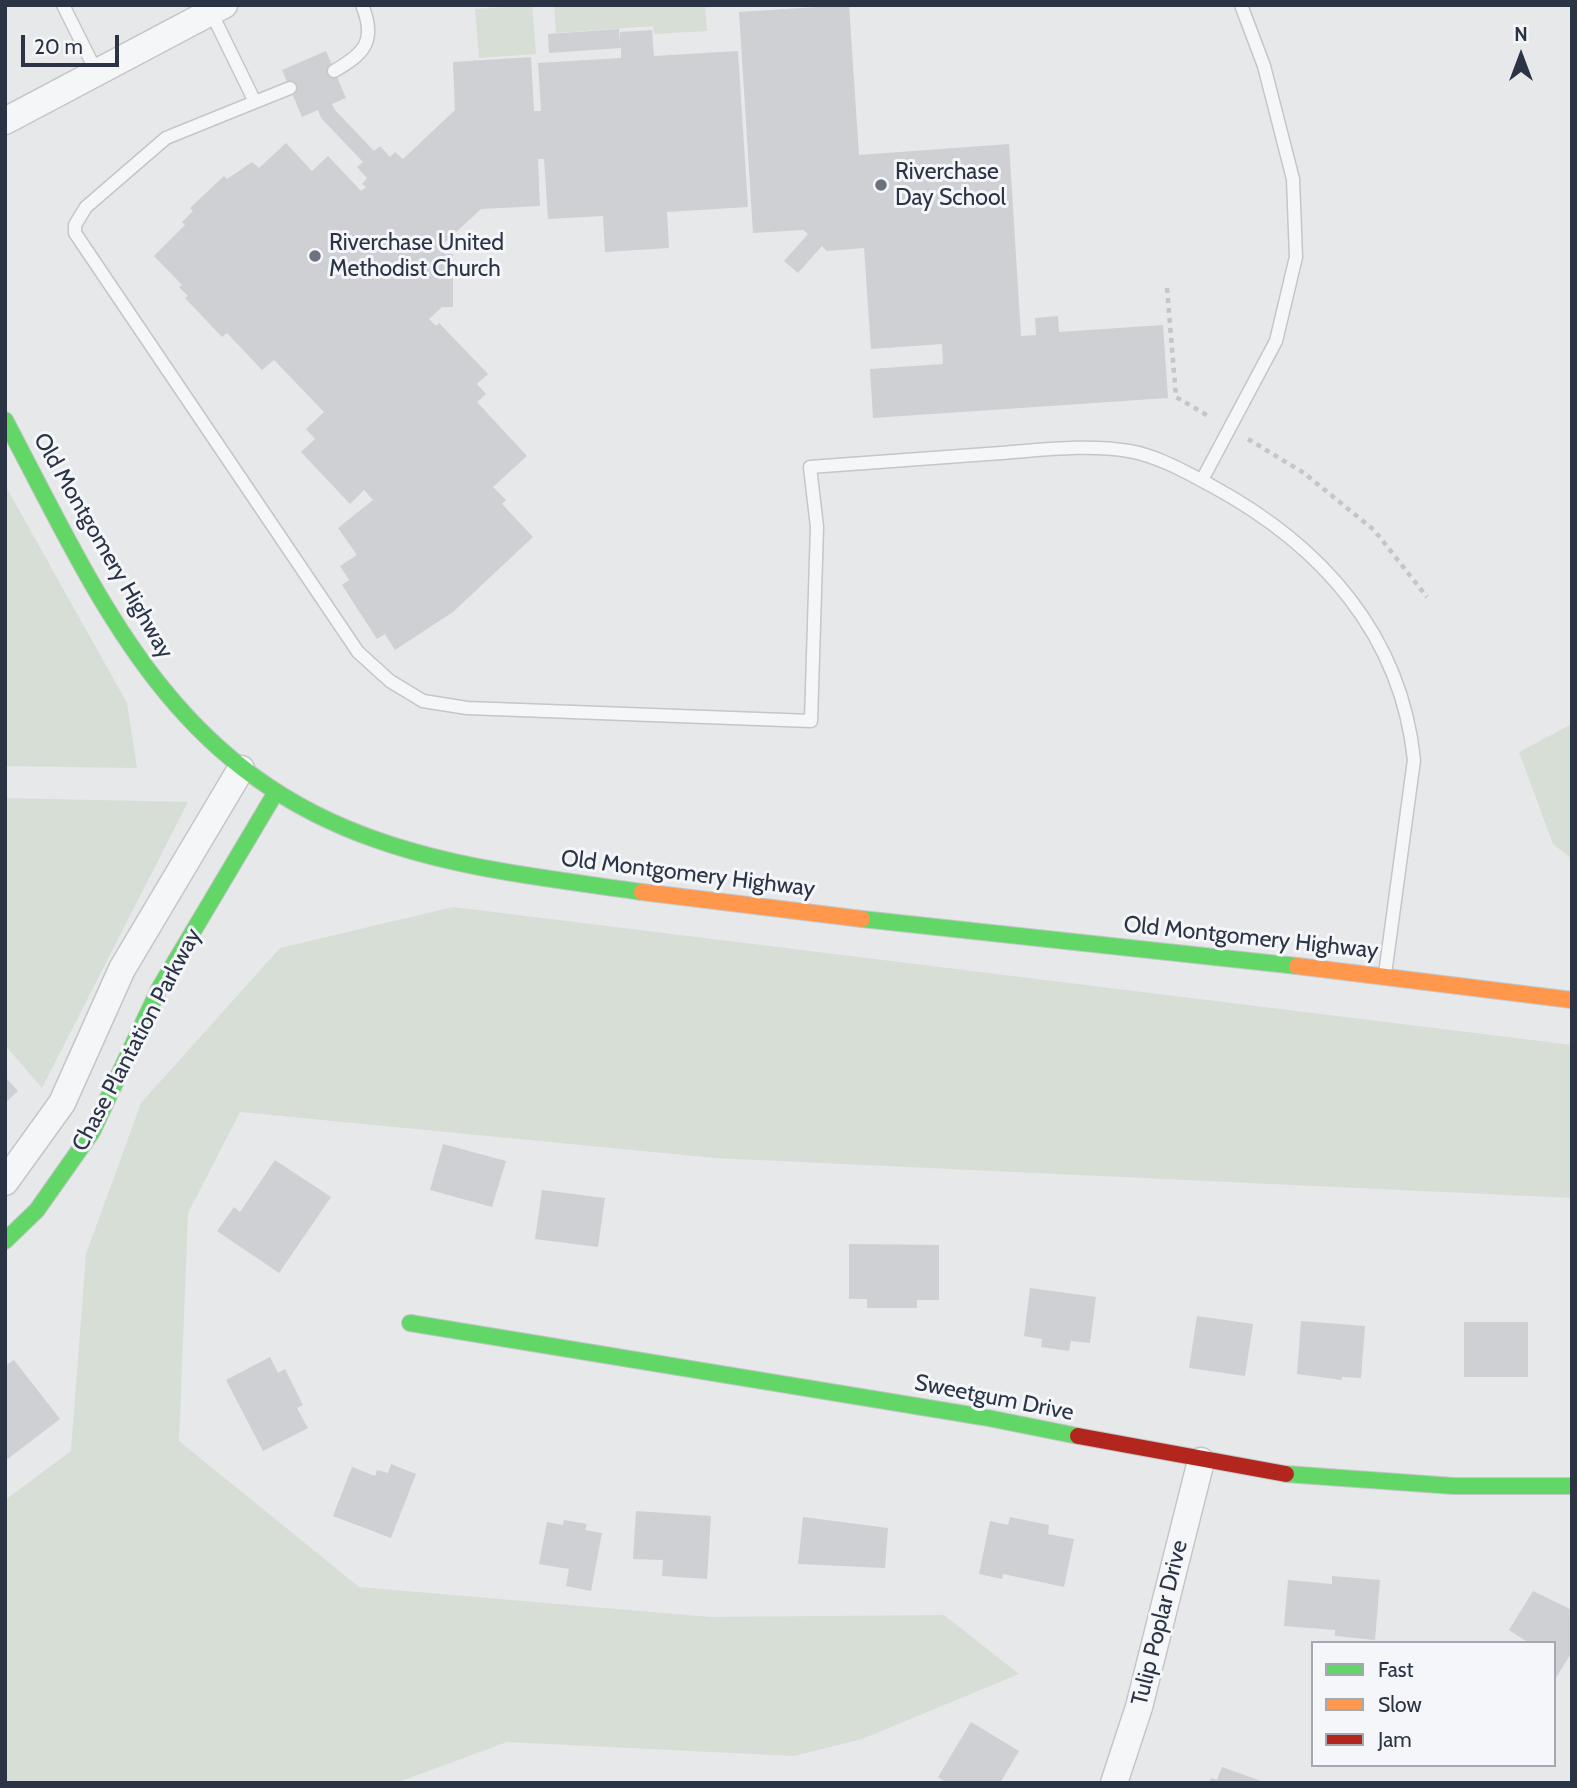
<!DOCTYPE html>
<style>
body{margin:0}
#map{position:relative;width:1577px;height:1788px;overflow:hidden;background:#e6e8ea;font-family:Cabin,sans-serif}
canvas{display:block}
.frame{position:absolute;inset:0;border:7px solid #2b3445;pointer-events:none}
.legend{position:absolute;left:1311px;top:1641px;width:245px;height:126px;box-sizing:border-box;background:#f4f6f9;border:2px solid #a4a8b1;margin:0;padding:9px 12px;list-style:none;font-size:21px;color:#2b3445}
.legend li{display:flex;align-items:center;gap:14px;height:35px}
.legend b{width:35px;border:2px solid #a4a8b1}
.north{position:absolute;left:1486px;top:21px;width:70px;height:70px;-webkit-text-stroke:5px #f4f6f9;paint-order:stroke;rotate:0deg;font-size:19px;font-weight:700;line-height:28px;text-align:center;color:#2b3445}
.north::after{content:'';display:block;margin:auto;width:24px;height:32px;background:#2b3445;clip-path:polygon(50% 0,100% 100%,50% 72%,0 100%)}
.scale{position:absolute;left:21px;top:35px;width:98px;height:32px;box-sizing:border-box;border:4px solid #2b3445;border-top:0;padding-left:9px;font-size:21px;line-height:24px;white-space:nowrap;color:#2b3445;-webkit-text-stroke:5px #f4f6f9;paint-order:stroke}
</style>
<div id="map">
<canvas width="1577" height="1788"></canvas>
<div class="frame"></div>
<ul class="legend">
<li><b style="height:9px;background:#63d668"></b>Fast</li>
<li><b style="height:9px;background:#ff974d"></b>Slow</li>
<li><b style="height:9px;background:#b3261e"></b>Jam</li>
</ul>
<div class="north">N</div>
<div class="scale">20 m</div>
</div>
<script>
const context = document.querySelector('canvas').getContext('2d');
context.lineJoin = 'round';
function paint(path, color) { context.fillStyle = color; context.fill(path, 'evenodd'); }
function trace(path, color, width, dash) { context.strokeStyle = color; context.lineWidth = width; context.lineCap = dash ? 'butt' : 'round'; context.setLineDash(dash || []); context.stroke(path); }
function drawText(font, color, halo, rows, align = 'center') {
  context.font = font + ' Cabin,sans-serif'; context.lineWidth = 6; context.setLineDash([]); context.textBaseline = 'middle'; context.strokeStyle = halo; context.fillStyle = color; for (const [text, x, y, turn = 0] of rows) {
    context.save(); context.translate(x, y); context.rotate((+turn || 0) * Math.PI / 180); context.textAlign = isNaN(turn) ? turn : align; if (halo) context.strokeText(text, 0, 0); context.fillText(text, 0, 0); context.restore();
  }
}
const green = new Path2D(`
 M532,5L536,54L479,58L475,9Z
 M554,5H705L707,31L654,34L653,26L556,33Z
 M5,485L127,703L137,768L5,766Z
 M1572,724V859L1553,844L1519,752Z
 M5,798L188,802L42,1088L5,1045Z
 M453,907L1572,1045V1198L715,1158L240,1112L188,1213L179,1441L359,1587L710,1617L944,1615L1019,1674L862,1739L794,1756L507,1742L396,1783H5V1500L71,1451L86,1254L141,1103L280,948Z`);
const building = new Path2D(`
 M849,5L859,155L1009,144L1021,336L1036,335L1035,318L1058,316L1059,332L1163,325L1168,398L873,418L870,369L943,364L942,344L871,349L864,248L827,251L822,246L798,273L784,261L808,234L803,230L753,233L739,12Z
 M619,29L620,45V32L652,30L654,56L738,51L748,207L667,212L669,248L605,252L603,216L548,219L544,159H538L540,206L481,209L439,248L445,254H453V307H442L429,319L436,326L439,323L488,374L477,384L486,394L477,402L527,456L493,487L506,500L502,504L533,537L453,612L395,650L385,634L377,639L342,585L349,580L340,566L357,555L338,528L373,500L364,490L350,504L301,452L315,439L306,429L324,412L274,360L262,370L227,333L222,337L185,298L188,296L179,287L182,285L154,256L185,225L182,222L193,211L190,208L224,176L227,179L252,162L259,168L286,143L312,171L328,156L361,191L366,187L362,184L367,178L357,167L363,162L321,118L318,110L302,117L282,70L326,51L346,98L332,104L335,110L374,151L380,146L390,157L395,152L403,159L455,110L453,62L531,57L534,111H541L538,63L621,58V48L549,53L548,34Z
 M5,1077L18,1091L5,1103Z
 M443,1144L506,1161L492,1207L430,1190Z
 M275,1160L331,1197L279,1273L217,1231L234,1207L240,1212Z
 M542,1190L605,1198L598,1247L535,1239Z
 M849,1244L939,1245V1300H917V1308H867V1299H849Z
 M1030,1288L1096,1297L1090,1343L1071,1341L1069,1351L1041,1347L1042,1339L1024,1336Z
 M1197,1316L1253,1324L1245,1376L1189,1368Z
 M1301,1321L1365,1326L1361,1378L1342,1377V1380L1297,1374Z
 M1464,1322H1528V1377H1464Z
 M270,1357L278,1373L285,1369L303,1405L297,1408L308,1428L263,1451L226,1380Z
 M14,1360L60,1419L5,1461V1366Z
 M391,1464L416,1474L391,1538L333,1516L352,1467L375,1476L377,1470L388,1473Z
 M636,1511L711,1516L707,1579L662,1576L663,1560L633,1559Z
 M803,1517L888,1528L885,1568L798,1564Z
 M1010,1517L1049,1525L1048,1534L1074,1539L1064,1587L1003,1574L1002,1579L979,1574L990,1521L1008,1525Z
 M564,1520L587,1524L585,1530L602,1533L591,1591L566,1586L569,1569L539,1564L547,1522L563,1525Z
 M1332,1576L1380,1580L1375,1640L1335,1636V1630L1284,1626L1288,1580L1332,1584Z
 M1533,1591L1572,1610V1652L1554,1681V1643H1529L1509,1630Z
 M971,1722L1019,1751L1000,1783H947L938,1777Z
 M1222,1767L1264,1782V1783H1209L1211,1778L1217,1780Z`);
const path = new Path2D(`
 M1167,288L1176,397L1210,417
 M1248,439L1304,473L1374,530L1427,597`);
const lane = new Path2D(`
 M63,5L97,73
 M211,12L255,102L166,138L86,207L75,225V233L358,652L390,681L423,701L467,708L811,721L817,527L810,467C874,462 938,458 1001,453C1042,450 1088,444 1129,451C1158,456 1186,472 1212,486C1321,545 1401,634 1414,760L1385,974
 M334,71C364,54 377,41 362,5
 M255,102L290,88
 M1202,480L1276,341L1296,257L1293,179L1264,66L1241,5`);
const street = new Path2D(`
 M5,121L224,5
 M5,1182L62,1103L122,969L241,769
 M1114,1783L1139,1707L1201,1461`);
const fast = new Path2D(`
 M5,420C100,600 169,768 377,840C462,870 553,879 642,892
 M862,919L1297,966
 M5,1241L37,1210L92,1132L160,987L276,792
 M410,1323L983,1417L1078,1436
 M1286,1474L1454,1486H1572`);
const slow = new Path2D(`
 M642,892L862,919
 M1297,966L1572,1000`);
const jam = new Path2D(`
 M1078,1436L1286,1474`);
const markers = [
 [881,185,7,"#6c737f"],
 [315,256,7,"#6c737f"]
];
const poiNames = [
 ["Riverchase",895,172],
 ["Day School",895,198],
 ["Riverchase United",329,243],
 ["Methodist Church",329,269]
];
const streetNames = [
 ["Old Montgomery Highway",103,546,60],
 ["Old Montgomery Highway",688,874,7],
 ["Old Montgomery Highway",1251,938,6],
 ["Chase Plantation Parkway",137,1040,-62],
 ["Sweetgum Drive",994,1398,11],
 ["Tulip Poplar Drive",1160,1623,-76]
];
paint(green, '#d6ded6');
paint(building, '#ced0d3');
trace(lane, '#c4c6c8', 15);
trace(street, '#c4c6c8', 29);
trace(fast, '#c4c6c8', 18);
trace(slow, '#c4c6c8', 18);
trace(jam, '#c4c6c8', 18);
trace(path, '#c5c6ca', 4.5, [5, 5]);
trace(lane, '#f5f6f7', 12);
trace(street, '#f5f6f7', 26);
trace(fast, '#63d668', 16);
trace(slow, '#ff974d', 16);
trace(jam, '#b3261e', 16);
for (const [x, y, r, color] of markers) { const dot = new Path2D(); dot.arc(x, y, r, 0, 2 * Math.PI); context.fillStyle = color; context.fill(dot); trace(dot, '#f4f6f9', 2.5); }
drawText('23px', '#2b3445', '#f4f6f9', poiNames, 'left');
drawText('23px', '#2b3445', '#f4f6f9', streetNames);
</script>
